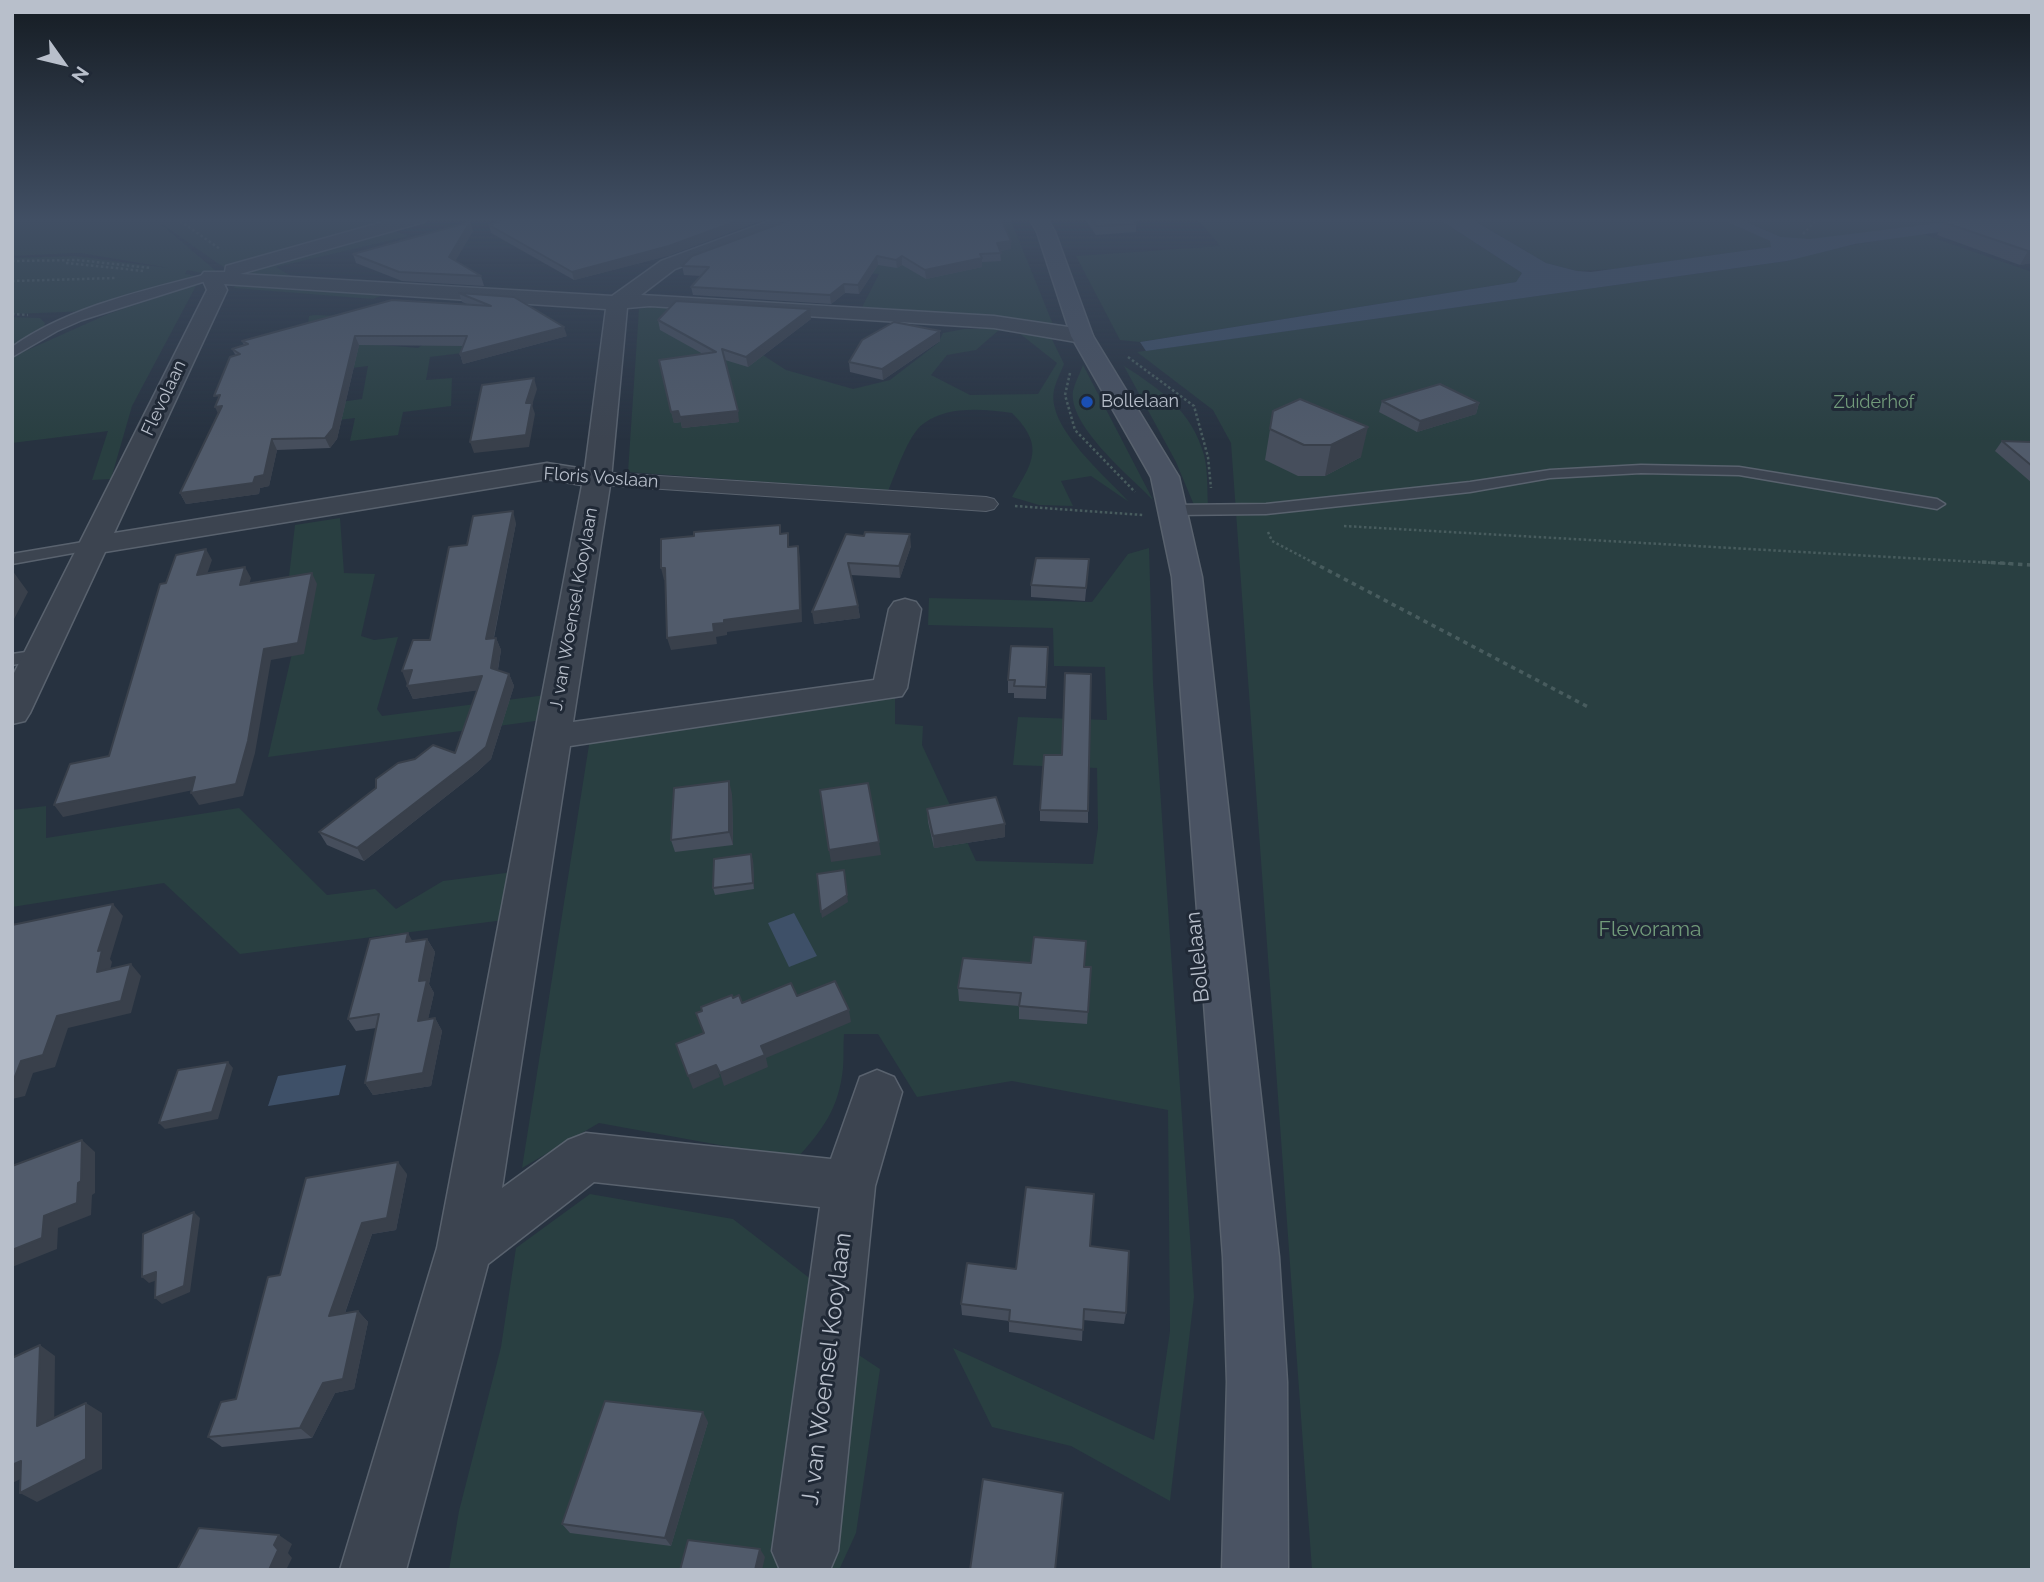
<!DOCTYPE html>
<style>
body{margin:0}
#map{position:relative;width:2044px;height:1582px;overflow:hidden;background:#273240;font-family:Raleway,sans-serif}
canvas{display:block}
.frame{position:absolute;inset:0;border:14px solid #b8bfcb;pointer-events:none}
.north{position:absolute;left:28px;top:28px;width:70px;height:70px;-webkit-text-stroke:5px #202936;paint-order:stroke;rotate:124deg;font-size:19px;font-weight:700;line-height:28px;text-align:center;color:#b8bfcb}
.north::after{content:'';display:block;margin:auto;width:24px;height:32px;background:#b8bfcb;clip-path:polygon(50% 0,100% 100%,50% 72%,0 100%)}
</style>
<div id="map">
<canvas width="2044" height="1582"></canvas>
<div class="frame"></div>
<div class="north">N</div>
</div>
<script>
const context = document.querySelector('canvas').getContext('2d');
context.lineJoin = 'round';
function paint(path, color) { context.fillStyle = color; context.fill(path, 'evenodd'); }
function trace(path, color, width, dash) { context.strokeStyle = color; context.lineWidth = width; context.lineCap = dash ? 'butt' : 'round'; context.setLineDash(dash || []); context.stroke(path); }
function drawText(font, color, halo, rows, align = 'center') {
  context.font = font + ' Raleway,sans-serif'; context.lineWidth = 6; context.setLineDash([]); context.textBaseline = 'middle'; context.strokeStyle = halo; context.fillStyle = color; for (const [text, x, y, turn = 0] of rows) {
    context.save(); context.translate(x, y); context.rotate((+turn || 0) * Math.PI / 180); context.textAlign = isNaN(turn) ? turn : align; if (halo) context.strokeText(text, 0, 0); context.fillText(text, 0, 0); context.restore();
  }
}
const green = new Path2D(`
 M12,218H408L226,269L160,223L216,271L206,274L187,270L185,274L197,276L90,311L12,314V258L75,256L169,268L80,253L12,256Z
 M981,218H1010L1054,327L858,315L879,274L686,263Z
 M1196,218H1437L1522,273L1516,282L1140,342L1120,340L1076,256L1220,246Z
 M1470,218H1718L1771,241V247L1616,269L1577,271L1546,263Z
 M1738,218H1981L1792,242Z
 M387,229L410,236L276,267L294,278L406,285L373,299L234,288L246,269Z
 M1920,233L2032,272V1570H1312L1231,443L1213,410L1137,352L1787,261L1809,253Z
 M197,284L132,406L111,479L92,480L108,431L12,443V357L108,314Z
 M650,307L791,316L752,348L786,370L853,389L890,380L938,343L943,333L964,329H1000L976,350L947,355L931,375L970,395L1038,394L1057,363L1014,329L1048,331L1064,364C1061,372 1056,381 1054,390C1046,427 1106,476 1129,502L1091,476L1061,481L1073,506L1039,505L1012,497C1033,462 1045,446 1012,413C984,409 947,405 923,424C908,435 896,473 888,491L628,472L639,309Z
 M314,315L390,318L359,343L418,348L447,326L470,352L430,357L426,380L452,378L451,406L403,412L398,435L350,441L355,418L305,424L311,406L362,399L368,366L302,374L309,316Z
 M12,317L40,318L45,323L42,332L12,345Z
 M1083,365L1153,500C1130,476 1068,426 1073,391C1075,383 1080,373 1083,365Z
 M1124,366C1160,389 1192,411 1204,455C1208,470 1207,489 1208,505H1194L1176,462Z
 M340,518L344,573L375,574L361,636L374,640L398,637L377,709L382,716L554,694L550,719L268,757L308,584L288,585L295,525Z
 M1149,548L1153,683L1194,1297L1170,1501L1071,1446L992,1427L953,1348L1154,1440L1170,1331L1168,1110L1012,1081L917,1097L878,1034H844C843,1045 844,1057 843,1068C839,1108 823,1130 796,1159L599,1123L522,1168L592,726L895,686V724L923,726L922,745L976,861L1093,864L1098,828L1097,768L1013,765L1018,717L1107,720L1105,667L1054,666L1053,628L928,625L929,598L1092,602L1128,554Z
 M46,806V838L239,808L327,895L375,889L396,909L443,881L521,871L512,919L240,954L164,883L12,907V810Z
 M590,1194L733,1219L821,1287L842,1344L880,1369L856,1533L839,1570H449L459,1511L501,1347L516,1248Z`);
const water = new Path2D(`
 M1437,218H1470L1546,263L1577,271L1591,272L1771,247L1770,241L1718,218H1738L1781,237L1810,239L1978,218L2032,219L1855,244L1787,261L1146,351L1140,342L1516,282L1522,273Z
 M794,913L817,956L789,967L768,923Z
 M346,1065L339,1095L268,1106L278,1076Z`);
const pathFar1 = new Path2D(`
 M176,218L220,249
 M1803,234L1817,220L1883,218
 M12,261L77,260L151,268
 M66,263L144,271
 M12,281L116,278
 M12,314L28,315
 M1128,357L1194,406L1208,457L1211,488
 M1070,373L1065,395L1075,430L1135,492
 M1015,506L1143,515
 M1344,526L2013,564
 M1268,532L1272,541L1316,564`);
const path = new Path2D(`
 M1312,562L1590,708
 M1982,562L2032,565`);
const service = new Path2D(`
 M211,273L216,276L215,278L82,320L57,331L12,357V347C68,307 145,290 211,273Z
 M1641,465L1739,467L1937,499L1945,504L1937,509L1739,475L1641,473L1550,478L1470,492L1266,514L1172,515L1164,510L1172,505L1266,504L1470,482L1550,470Z
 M95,540L103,545L101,548L12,564V554Z
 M40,650L49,655L46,659L12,665V654Z`);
const pedestrian = new Path2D(`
 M597,472L986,497L994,499L998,504L994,509L986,511L589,484L586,479L589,474Z`);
const minor = new Path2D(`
 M397,218H427L424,222L240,274L612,296L661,261L777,218H803L800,222L675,269L641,295L994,316L1082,329L1090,331L1093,336L1090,341L1082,343L994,328L650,306L627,308L611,479L573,722L874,680L889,609L894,602L905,599L916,602L921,609L907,688L902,696L570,746L502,1188L568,1140L586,1133L831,1159L860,1077L877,1070L894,1077L902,1092L875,1186L838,1551L830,1570H780L772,1551L820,1207L594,1182L488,1264L406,1570H340L437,1248L582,485L547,479L105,552L30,713L25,721L12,724V677L207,290L201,276L204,272H225L226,266ZM224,284L606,309L585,469L547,463L114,533L227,290Z`);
const secondary = new Path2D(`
 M1029,218H1047L1055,232L1093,336L1179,477L1202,577L1279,1257L1287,1382L1288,1570H1222L1227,1382L1223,1257L1172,577L1151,477L1071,336L1037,232Z`);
const wall = new Path2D(`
 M1084,218H1140V221H1134L1136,224V232L1096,235Z
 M2032,218V263L2020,265L1937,235L1943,222Z
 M470,222L473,231L455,261L481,276L484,286L402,281L356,263L353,254Z
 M489,225L671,255L574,280L491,233Z
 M1011,249L1000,251L1001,261L982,262V267L926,279L902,265L897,268L878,265L859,294L845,293L831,304L693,295L691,287L701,276L684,275L682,266Z
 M459,293L567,336L463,364L460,354L463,346L359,345L337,439L330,448L277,450L269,486L260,488L259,494L186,504L180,493L219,414L236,356L232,349L244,345L242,341L467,304L462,302Z
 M811,319L748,367L725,360L739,422L682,428L681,422L674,423L659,360L703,354L660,330L658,320Z
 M940,331V341L883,380L850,372L849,362Z
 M1382,401L1479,403L1476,414L1417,432L1379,412Z
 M1273,411L1361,457L1325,476H1298L1265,460Z
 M2002,441L2032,442V483L1995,451Z
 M516,523L494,638H496L501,650L498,670L509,674L514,686L491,759L477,772L364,861L327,845L319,832L455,753L477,690L413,699L407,686L408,684H407L430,640L467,545Z
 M846,534L911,546L900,578L851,575L858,606L860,618L814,624Z
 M1088,571L1085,601L1031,597V585Z
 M1048,647L1046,699L1014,698V693H1008V680Z
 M732,794L733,845L675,852L671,840Z
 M927,809L1005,824V837L934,848L928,822Z
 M1040,810L1088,811V823L1040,821Z
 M753,860L754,889L715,895L713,888Z
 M427,939L435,952L429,984L434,993L428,1019L435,1018L442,1031L431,1086L373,1095L365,1083L376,1028L356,1031L348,1019L413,941Z
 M1084,967H1091L1087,1024L1019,1019V1006L959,1001L958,988Z
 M407,1174L396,1230L372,1234L345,1313L358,1311L368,1322L354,1389L335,1393L312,1438L222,1447L208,1437L236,1399L280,1275Z
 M1090,1246L1126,1313L1124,1324L1083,1320L1082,1341L1009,1332V1321L962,1315L961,1304L1016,1269Z
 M708,1422L671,1546L570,1533L562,1524Z`);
const shadedWall = new Path2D(`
 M745,218H769L671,255L574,280L572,272Z
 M470,222L473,231L452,267L449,257Z
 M1011,241V249L997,251V243Z
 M2028,251H2032V263L2020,265Z
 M877,256L878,265L859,294L858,285Z
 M902,256V265L897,268L896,260Z
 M982,258V267L926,279L925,270Z
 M844,284L845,293L831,304L830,295Z
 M810,309L811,319L748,367L746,357Z
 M564,327L567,336L463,364L460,354Z
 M940,331V341L883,380L882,369Z
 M355,336L359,345L337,439L330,448L325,438Z
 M534,378L537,389L532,405L535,414L529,447L474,453L470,442L526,403Z
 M1479,403L1476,414L1417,432L1420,421Z
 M222,406L220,418L215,407Z
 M678,411L681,422L674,423L671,412Z
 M738,411L739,422L682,428L680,417Z
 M1368,427L1361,457L1325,476L1331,445Z
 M272,439L277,450L269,486L260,488L259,494L186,504L180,493L255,477Z
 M513,511L516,523L491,651L486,639Z
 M910,534L911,546L900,578L899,566Z
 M798,546L800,558L802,622L727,632V635L716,637L717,644L671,650L667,638L713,624L724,620Z
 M206,549L212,560L203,586L197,575Z
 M245,567L251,578L246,596L240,585Z
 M661,568H665L668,580H664Z
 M12,570L28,592L12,623Z
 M312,573L317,584L304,654L271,660L255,753L243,796L199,805L191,793L264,649Z
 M858,606L860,618L814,624L812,612Z
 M496,638L501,650L496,680L491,668Z
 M412,670L418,682L407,684L402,671Z
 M509,674L514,686L491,759L477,772L364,861L357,848L472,759Z
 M482,676L488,689L413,699L407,686Z
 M195,777L203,788L63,817L54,805Z
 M729,781L732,794L733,845L729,832Z
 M1005,824V837L934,848L933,836Z
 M879,842L881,855L831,862L829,850Z
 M751,854L753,860L754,889L753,883Z
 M844,870L848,902L822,918L821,912Z
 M113,904L123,916L110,959L112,962L107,984L97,972L98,951Z
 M408,933L415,946L406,942Z
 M427,939L435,952L429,984L434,993L425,1033L418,1021L419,981Z
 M131,964L141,976L131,1013L68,1028L55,1067L33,1073L25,1096L12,1099V1084L21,1061L57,1016Z
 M849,1010L851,1022L766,1058L768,1067L724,1086L720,1073L761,1046Z
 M435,1018L442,1031L431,1086L373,1095L365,1083Z
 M228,1062L233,1068L218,1119L165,1129L159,1123Z
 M716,1065L720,1077L693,1089L688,1076Z
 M82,1140L95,1152V1193L92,1195L91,1215L58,1228L57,1249L12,1267V1250L44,1216Z
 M398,1162L407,1174L396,1230L372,1234L340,1327L329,1316L362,1223Z
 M194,1212L200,1218L190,1292L162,1304L155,1298Z
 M156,1272L163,1278L149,1283L142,1277Z
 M358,1311L368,1322L354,1389L335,1393L312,1438L300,1428Z
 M40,1345L55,1356L54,1436L37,1426Z
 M86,1403L102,1413V1469L37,1502L20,1493Z
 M703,1412L708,1422L671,1546L665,1538Z
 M21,1461L38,1471L12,1483V1465Z
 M279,1535L292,1544L288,1553L292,1558L286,1570H269L274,1545Z
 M760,1549L765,1557L762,1570H755Z`);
const building = new Path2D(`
 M511,218H745L669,246L572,272L489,225Z
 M795,218H1001L1011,241L997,243L1001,253L980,254L982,258L925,270L902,256L896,260L877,256L858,285L844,284L830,295L691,287L709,267L682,266L692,256Z
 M1091,218H1132L1136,224L1096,226Z
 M1971,218H2032V251H2028L1943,222Z
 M470,222L449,257L481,276L399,272L353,254Z
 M459,293L514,297L564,327L460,354L467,336H355L333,428L325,438L272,439L264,475L255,477L253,483L180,493L222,406L215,407L220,395L214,396L230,357L240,354L232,349L248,344L242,341L392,300L491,306Z
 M676,301L810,309L746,357L722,349L738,411L680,417L678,411L671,412L659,360L716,352L658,320Z
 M894,322L940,331L882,369L849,362L862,340Z
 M534,378L526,403H532L526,435L470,442L482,385Z
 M1440,384L1479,403L1420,421L1382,401Z
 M1300,399L1368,427L1331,445H1304L1270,429L1273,411Z
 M2002,441L2032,442V466Z
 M513,511L486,639L496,638L491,668L509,674L486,747L472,759L357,848L319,832L376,788V779L398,763L415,759L433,745L455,753L482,676L407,686L412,670L402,671L413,640H430L449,547L467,545L473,516Z
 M780,525V534L788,533V547L798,546L800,610L724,620V623L713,624L714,632L667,638L665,568H661V539L694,536V532Z
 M865,532L910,534L899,566L848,563L858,606L812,612L846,534L864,536Z
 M206,549L197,575L245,567L240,585L312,573L298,643L264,649L248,741L236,784L191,793L195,777L54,805L70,764L109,756L160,584L166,583L176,555Z
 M1036,558L1089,559L1086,588L1031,585Z
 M1011,646L1048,647L1046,687L1014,686L1015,680H1008Z
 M1065,673L1091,674L1088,811L1040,810L1044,755H1062Z
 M729,781V832L671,840L674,788Z
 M868,783L879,842L829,850L820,790Z
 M996,797L1005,824L933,836L927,809Z
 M751,854L753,883L713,888L714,859Z
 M844,870L847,895L821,912L817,874Z
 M113,904L98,951L102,950L97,972L131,964L121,1001L57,1016L43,1055L21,1061L12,1084V925Z
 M408,933L406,942L427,939L419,981L427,980L418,1021L435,1018L423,1073L365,1083L379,1014L348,1019L370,939Z
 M1034,937L1086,941L1084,967H1091L1088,1012L1019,1006L1021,993L958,988L963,958L1031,963Z
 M835,981L849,1010L761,1046L765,1055L720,1073L716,1065L688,1076L676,1044L704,1033L696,1013L702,1011L701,1007L732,995L733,998L739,995L742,1003L791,983L797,996Z
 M228,1062L212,1112L159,1123L178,1070Z
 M82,1140L81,1181L78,1183L77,1203L44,1216L42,1238L12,1250V1166Z
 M398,1162L387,1218L362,1223L329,1316L358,1311L343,1379L323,1383L300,1428L208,1437L221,1402L236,1399L268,1277L280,1275L306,1178Z
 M1026,1187L1094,1194L1090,1246L1129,1251L1126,1313L1084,1309L1083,1330L1009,1321L1010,1310L961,1304L967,1263L1016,1269Z
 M194,1212L184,1286L155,1298L156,1272L142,1277L143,1234Z
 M40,1345L37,1426L86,1403V1459L20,1493L21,1461L12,1465V1358Z
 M605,1401L703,1412L665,1538L562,1524Z
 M983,1479L1063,1493L1055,1570H970Z
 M199,1528L279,1535L274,1545L278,1550L269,1570H177Z
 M688,1540L760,1549L755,1570H680Z`);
const markers = [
 [1087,402,7,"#1a4fb4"]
];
const farStreetnames = [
 ["Flevolaan",164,398,-65],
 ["Floris Voslaan",601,478,4],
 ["J. van Woensel Kooylaan",574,609,-80]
];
const farPoinames = [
 ["Bollelaan",1101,402]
];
const farParknames = [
 ["Zuiderhof",1874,403]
];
const parkNames = [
 ["Flevorama",1650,930]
];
const streetNames = [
 ["Bollelaan",1198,957,-96]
];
const nearStreetnames = [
 ["J. van Woensel Kooylaan",827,1369,-83]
];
paint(green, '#293f41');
paint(water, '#3e5068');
trace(service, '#59626e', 3);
trace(pedestrian, '#59626e', 2);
trace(minor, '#59626e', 3);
trace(secondary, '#59626e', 3);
trace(pathFar1, '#485c5e', 2.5, [2.5, 2.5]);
trace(path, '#485c5e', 3.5, [4.5, 4.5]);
paint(service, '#3c4450');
paint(pedestrian, '#3c4450');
paint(minor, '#3c4450');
paint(secondary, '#4a5363');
paint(wall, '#464e5c');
paint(shadedWall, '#39404b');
paint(building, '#515b6b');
trace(building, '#39404b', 2);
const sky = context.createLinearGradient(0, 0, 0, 440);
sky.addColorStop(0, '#151c23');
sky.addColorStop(0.5, '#414f64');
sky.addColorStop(1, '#414f6400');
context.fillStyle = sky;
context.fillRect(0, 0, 2044, 440);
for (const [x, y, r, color] of markers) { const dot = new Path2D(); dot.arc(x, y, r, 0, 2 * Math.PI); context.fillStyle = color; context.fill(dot); trace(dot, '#202936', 2.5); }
drawText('18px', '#b8bfcb', '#202936', farStreetnames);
drawText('18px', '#b8bfcb', '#202936', farPoinames, 'left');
drawText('18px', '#719a7a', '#202936', farParknames);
drawText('21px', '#719a7a', '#202936', parkNames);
drawText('21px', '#b8bfcb', '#202936', streetNames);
drawText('24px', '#b8bfcb', '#202936', nearStreetnames);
</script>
